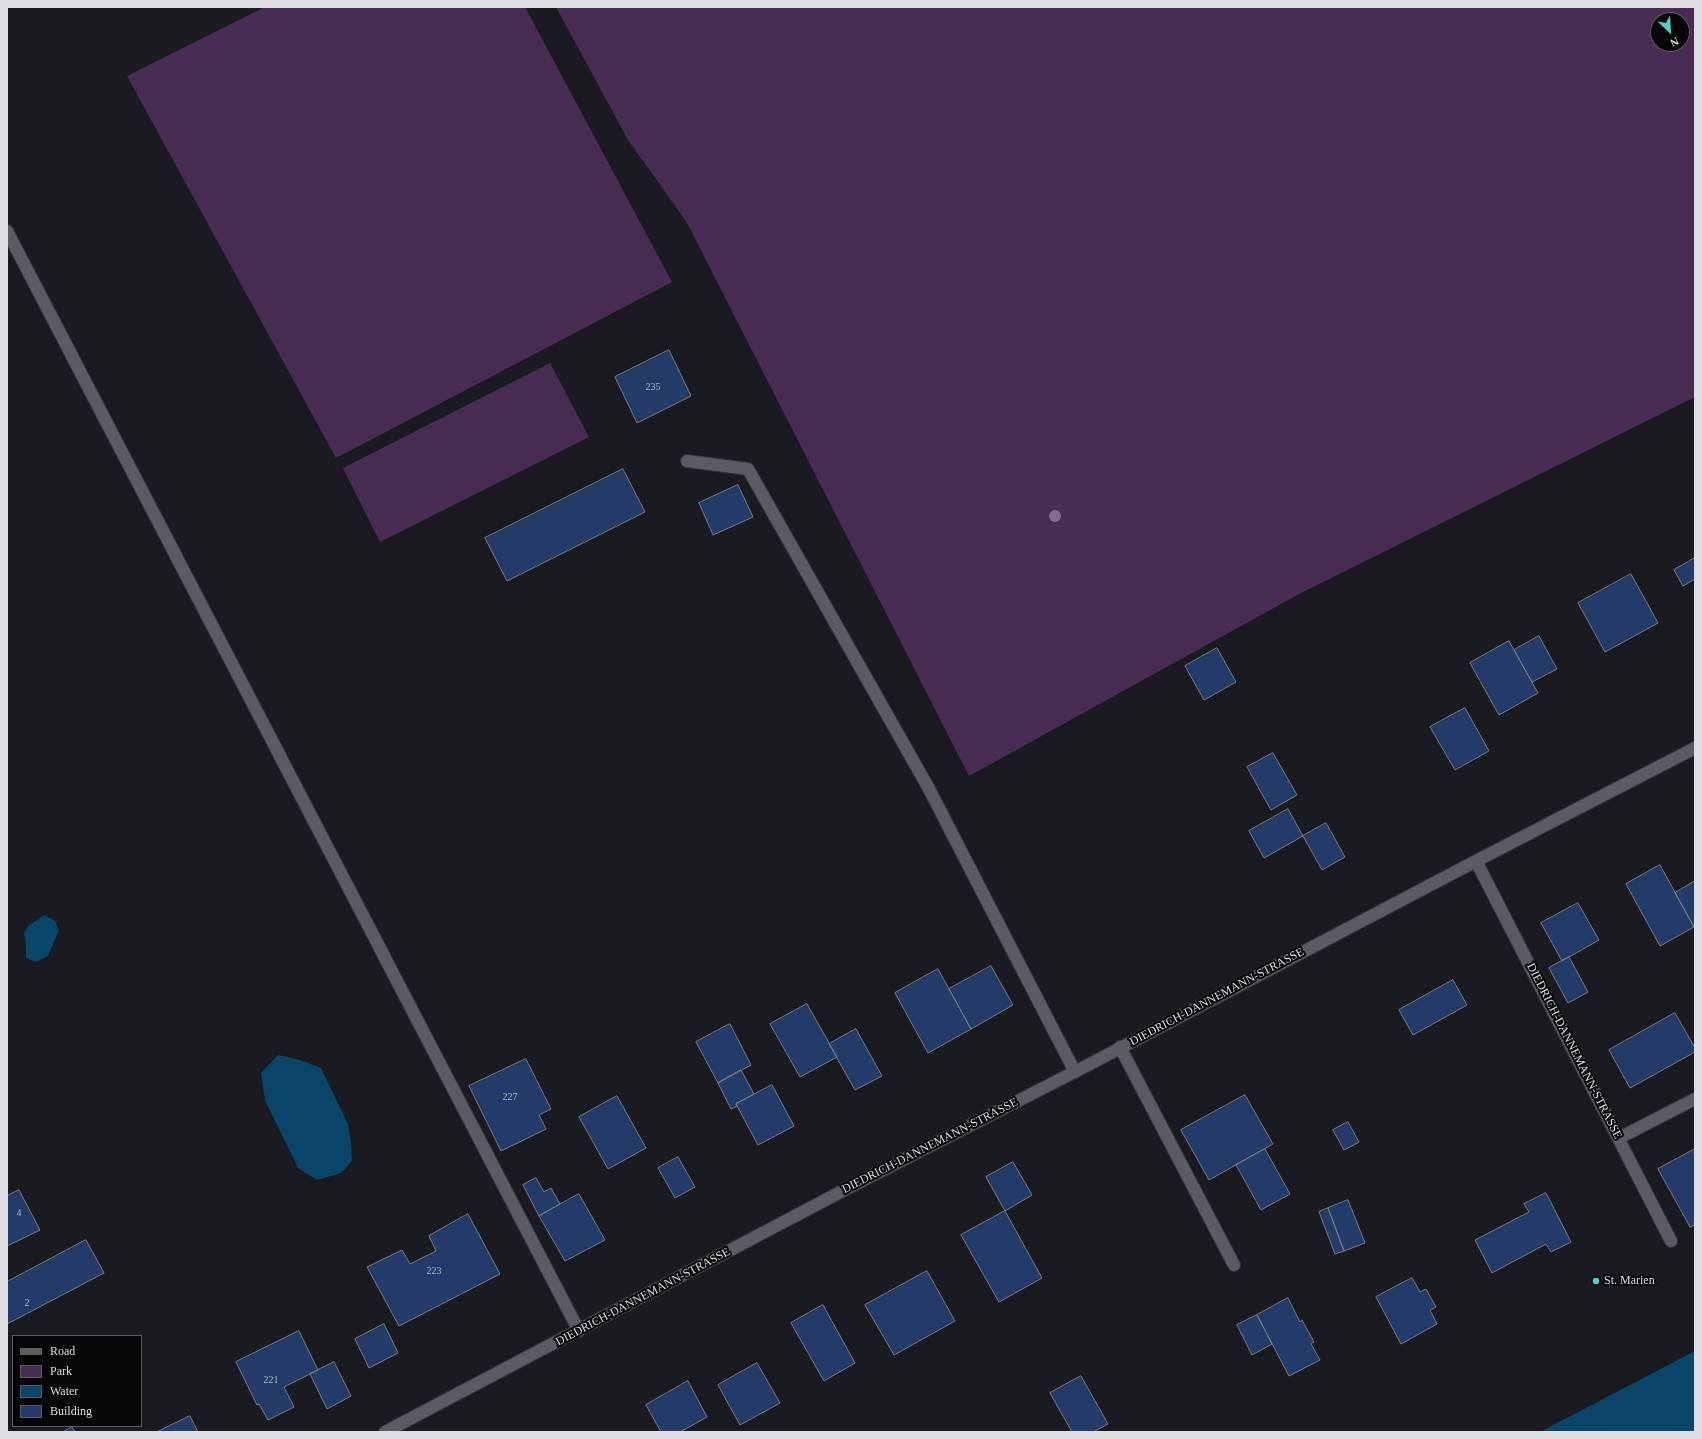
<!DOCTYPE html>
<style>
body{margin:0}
#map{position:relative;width:1702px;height:1439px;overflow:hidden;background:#1a1b21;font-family:"Times New Roman",serif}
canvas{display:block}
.frame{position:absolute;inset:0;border:8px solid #dedee3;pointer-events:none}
.legend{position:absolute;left:12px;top:1335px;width:130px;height:92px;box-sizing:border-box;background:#060608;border:1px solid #5c5c60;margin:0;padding:5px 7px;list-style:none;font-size:12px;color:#dedee3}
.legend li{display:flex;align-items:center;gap:8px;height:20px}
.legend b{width:20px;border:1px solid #5c5c60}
.north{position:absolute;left:1650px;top:12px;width:40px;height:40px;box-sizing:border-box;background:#060608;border:1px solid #5c5c60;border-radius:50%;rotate:155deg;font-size:11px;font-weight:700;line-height:16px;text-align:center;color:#dedee3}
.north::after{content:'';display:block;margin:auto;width:14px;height:18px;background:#55cec5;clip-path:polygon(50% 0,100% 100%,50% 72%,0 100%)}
</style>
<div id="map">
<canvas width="1702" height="1439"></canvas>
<div class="frame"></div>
<ul class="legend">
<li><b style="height:5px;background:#5b5c63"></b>Road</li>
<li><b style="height:11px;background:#482c53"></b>Park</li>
<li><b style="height:11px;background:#0a456a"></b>Water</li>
<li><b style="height:11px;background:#223b68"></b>Building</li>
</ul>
<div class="north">N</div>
</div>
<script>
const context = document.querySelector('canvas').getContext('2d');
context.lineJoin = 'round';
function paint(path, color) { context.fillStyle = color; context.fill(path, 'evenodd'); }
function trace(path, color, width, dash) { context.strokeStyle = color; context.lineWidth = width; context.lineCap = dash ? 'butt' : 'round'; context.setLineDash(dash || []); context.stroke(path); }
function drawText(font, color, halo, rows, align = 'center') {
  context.font = font + ' "Times New Roman",serif'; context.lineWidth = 4; context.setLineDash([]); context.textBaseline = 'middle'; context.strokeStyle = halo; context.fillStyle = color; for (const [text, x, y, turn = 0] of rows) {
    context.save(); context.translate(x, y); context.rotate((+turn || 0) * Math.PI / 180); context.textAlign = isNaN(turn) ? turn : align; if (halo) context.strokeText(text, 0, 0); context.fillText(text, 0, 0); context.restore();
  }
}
const green = new Path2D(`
 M265,7H525L672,282L336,458L127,76Z
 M556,7H1695V397L1299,594L969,776L686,221L628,140ZM1658,20H1682V44H1658Z
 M550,363L589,437L380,542L343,468Z`);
const water = new Path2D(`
 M44,915L55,921L59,930L48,956L36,962L26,958V944L24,934L28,926Z
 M278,1055L300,1060L321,1068L348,1124L351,1142L352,1161L341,1173L317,1180L298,1168L265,1100L261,1073Z
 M1695,1351V1432H1540Z`);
const building = new Path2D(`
 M669,350L691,396L637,423L615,377Z
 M623,469L645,512L507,581L485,538Z
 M738,485L753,517L713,535L699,503Z
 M1695,558V579L1683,586L1674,570Z
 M1631,574L1658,623L1605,652L1578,603Z
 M1539,636L1557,669L1532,682L1514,650Z
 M1509,641L1538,693L1499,715L1470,663Z
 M1217,648L1236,682L1204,700L1185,666Z
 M1465,708L1489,751L1455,770L1430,727Z
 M1273,753L1297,795L1271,810L1247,767Z
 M1288,809L1303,836L1264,858L1249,831Z
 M1326,823L1345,857L1322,870L1303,836Z
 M1660,865L1694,927L1660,946L1626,884Z
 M1695,881V926L1694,927L1675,893Z
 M1578,903L1599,940L1562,961L1541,923Z
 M1569,957L1588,992L1568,1003L1549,968Z
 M991,966L1013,1005L971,1029L949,989Z
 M938,969L971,1029L928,1053L895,993Z
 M1453,980L1467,1005L1413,1035L1399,1010Z
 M807,1004L837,1057L800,1077L770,1024Z
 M1675,1013L1695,1048V1052L1630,1088L1609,1050Z
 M730,1024L751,1065L718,1083L696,1042Z
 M856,1029L882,1076L855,1090L829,1044Z
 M526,1059L551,1109L539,1115L546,1129L501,1151L469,1086Z
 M741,1070L754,1094L736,1104L737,1106L731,1109L718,1083Z
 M772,1085L794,1126L758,1145L736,1104Z
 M1245,1095L1273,1144L1209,1180L1181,1130Z
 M617,1096L646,1148L608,1169L579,1117Z
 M1348,1122L1359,1142L1344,1150L1333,1130Z
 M1265,1149L1290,1194L1261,1210L1236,1165Z
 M1695,1149V1225L1690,1227L1658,1169Z
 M678,1157L695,1187L675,1198L658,1168Z
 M1013,1162L1032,1195L1005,1211L986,1177Z
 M536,1178L544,1192L551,1188L560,1204L539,1216L523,1185Z
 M19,1190L40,1230L7,1246V1196Z
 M1546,1193L1571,1242L1551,1252L1546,1244L1492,1273L1475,1240L1529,1212L1524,1204Z
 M579,1194L605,1240L565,1261L539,1216Z
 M1348,1200L1365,1243L1344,1251L1328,1208Z
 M1328,1208L1344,1251L1335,1254L1319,1212Z
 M1005,1211L1042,1278L999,1302L961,1235Z
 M468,1214L500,1274L399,1326L367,1267L402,1250L410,1264L436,1251L429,1236Z
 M86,1240L104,1273L7,1324V1282Z
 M927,1271L955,1321L894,1355L865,1305Z
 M1412,1278L1420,1292L1426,1289L1436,1307L1430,1310L1437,1324L1401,1344L1376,1297Z
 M1288,1298L1300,1322L1302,1320L1314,1342L1311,1344L1320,1360L1289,1376L1257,1315Z
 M823,1305L855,1363L824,1381L791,1323Z
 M1257,1315L1272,1344L1252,1355L1237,1325Z
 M384,1324L398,1353L369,1368L355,1339Z
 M299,1331L318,1370L284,1387L294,1407L268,1420L259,1404L257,1405L236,1362Z
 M334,1362L351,1396L327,1409L310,1374Z
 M757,1363L780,1403L740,1425L718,1385Z
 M1081,1376L1108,1424L1093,1432H1072L1050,1393Z
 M688,1381L707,1417L680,1432H661L646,1405Z
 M190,1416L198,1432H157Z
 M72,1427L75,1432H63Z`);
const service = new Path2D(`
 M7,231L579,1331
 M687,461L748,469L928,787L1075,1072
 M1120,1047L1234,1265
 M1619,1138L1695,1099`);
const minor = new Path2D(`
 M1476,861L1671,1241
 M385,1432L850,1187L1088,1065L1476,861L1695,748`);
const trees = [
 [1055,516]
];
const markers = [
 [1596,1281,4,"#55cec5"]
];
const numberNames = [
 ["235",653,387],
 ["227",510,1097],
 ["4",19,1213],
 ["223",434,1271],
 ["2",27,1303],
 ["221",271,1380]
];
const streetNames = [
 ["DIEDRICH-DANNEMANN-STRASSE",1217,997,-28],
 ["DIEDRICH-DANNEMANN-STRASSE",1574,1051,63],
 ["DIEDRICH-DANNEMANN-STRASSE",930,1146,-27],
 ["DIEDRICH-DANNEMANN-STRASSE",643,1297,-28]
];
const poiNames = [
 ["St. Marien",1604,1281]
];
paint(green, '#482c53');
paint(water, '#0a456a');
paint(building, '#223b68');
trace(building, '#787c84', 1);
trace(service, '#35363a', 14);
trace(minor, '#35363a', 14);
trace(service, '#5b5c63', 12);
trace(minor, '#5b5c63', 12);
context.fillStyle = '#856994';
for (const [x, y] of trees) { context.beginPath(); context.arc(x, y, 6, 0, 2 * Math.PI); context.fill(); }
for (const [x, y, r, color] of markers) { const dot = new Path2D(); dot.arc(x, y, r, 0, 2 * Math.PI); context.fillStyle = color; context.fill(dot); trace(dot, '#060608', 1.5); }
drawText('10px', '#afb5c4', null, numberNames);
drawText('12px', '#dedee3', '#060608', streetNames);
drawText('12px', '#dedee3', '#060608', poiNames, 'left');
</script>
